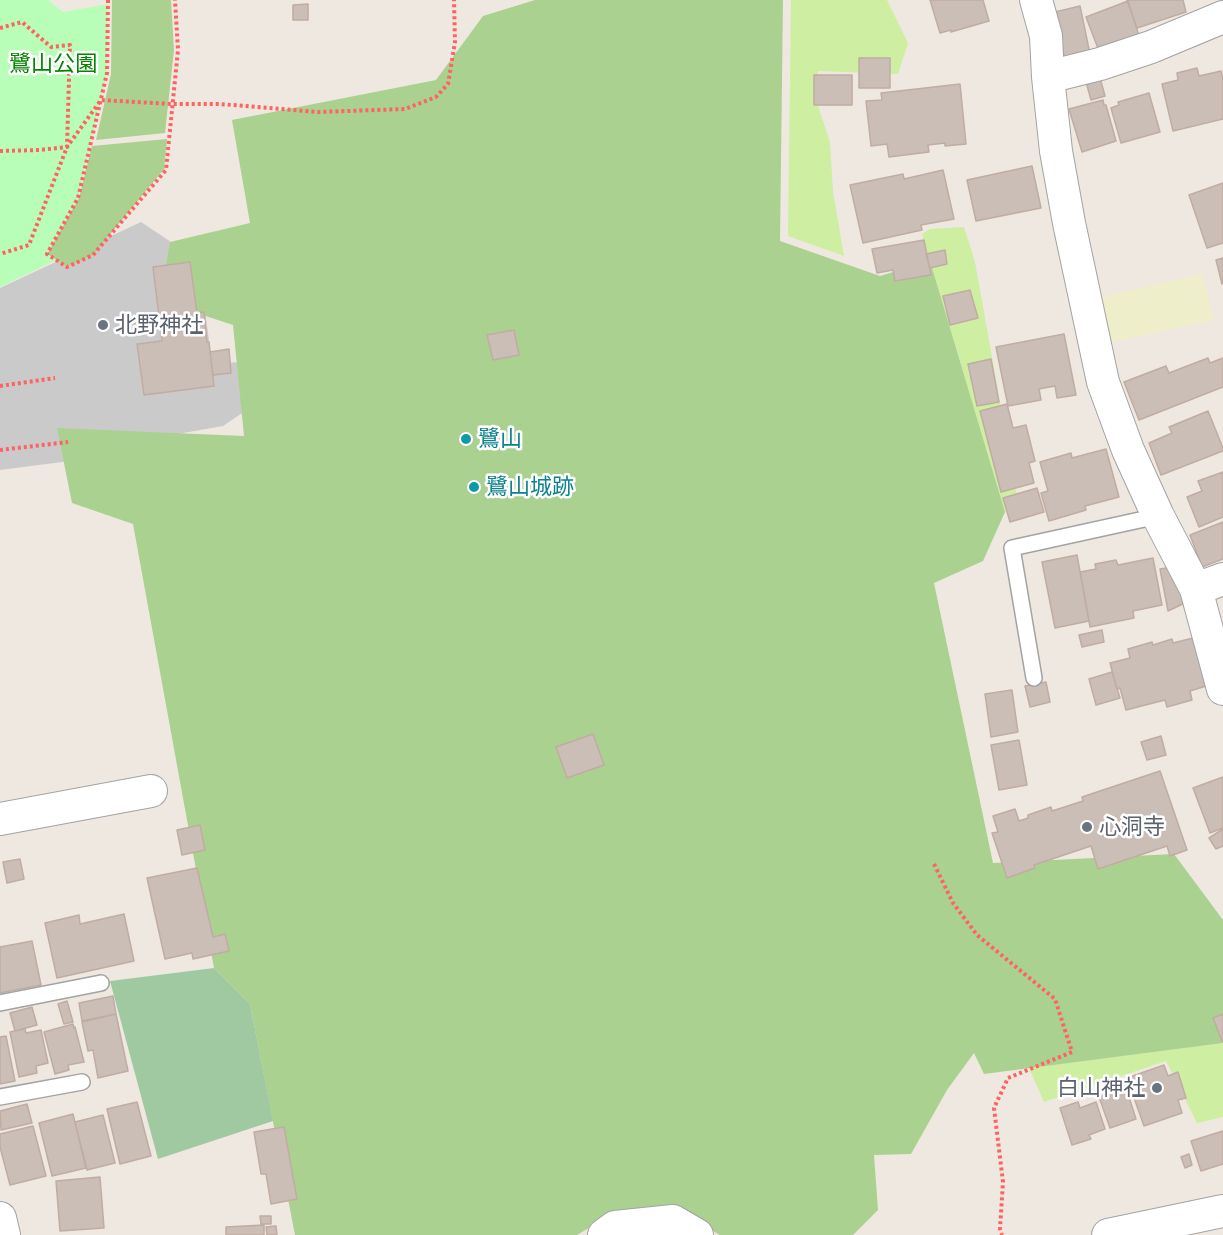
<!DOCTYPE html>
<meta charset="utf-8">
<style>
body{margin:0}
canvas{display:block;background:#eee8e0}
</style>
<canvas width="1223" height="1235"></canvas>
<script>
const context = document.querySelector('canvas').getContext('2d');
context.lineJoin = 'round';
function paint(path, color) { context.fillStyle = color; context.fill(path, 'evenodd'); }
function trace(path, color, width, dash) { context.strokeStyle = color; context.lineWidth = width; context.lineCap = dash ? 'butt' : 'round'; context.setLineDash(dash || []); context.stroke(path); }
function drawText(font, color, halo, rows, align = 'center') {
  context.font = font + ' Commissioner,"Noto Sans JP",sans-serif'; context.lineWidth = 5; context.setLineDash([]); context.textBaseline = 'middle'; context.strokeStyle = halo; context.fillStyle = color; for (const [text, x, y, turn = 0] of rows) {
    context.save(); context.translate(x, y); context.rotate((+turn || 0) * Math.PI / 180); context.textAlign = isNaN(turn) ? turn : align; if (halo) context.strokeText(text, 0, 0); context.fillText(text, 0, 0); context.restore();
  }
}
const religious = new Path2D(`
 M141,222L198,260L212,362L259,363L260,401L223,426L109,446L78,460L0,470V288Z`);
const farmland = new Path2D(`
 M1203,274L1213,320L1107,343L1097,298Z`);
const grass = new Path2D(`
 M791,0H887L908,43L898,74L818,71L816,100L830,142L833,192L844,256L788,236Z
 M964,227L975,262L1017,497L1005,512L922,234L930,229Z
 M1223,1043V1117L1197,1123L1166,1061L1044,1102L1029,1068Z`);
const forest = new Path2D(`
 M112,0H171L174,50L165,133L96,140L111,74Z
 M535,0H783L780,241L880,276L930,261L1005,512L983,561L934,583L993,863L1174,854L1223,920V1043L984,1074L974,1053L947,1090L911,1154L874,1155L878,1210L853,1235H720L695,1221L611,1215L577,1235H295L250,1004L214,968L133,524L72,503L57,428L244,436L233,325L160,301L170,242L250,223L232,120L436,80L483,16Z
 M167,139L164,169L93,255L67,267L47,254L79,198L92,146Z`);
const cemetery = new Path2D(`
 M214,968L250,1004L273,1121L158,1159L110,981Z`);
const park = new Path2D(`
 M0,0H48L63,12L108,4L107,73L78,198L47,254L56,260L0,287Z`);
const building = new Path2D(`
 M930,0H983L989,21L951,32V30L940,33Z
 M1127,0H1183L1186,12L1137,28Z
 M1128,1L1139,36L1099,51L1086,17Z
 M308,4V20H293V5Z
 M1080,6L1090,54L1065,60L1055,12Z
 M859,58H890V88H859Z
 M1197,68L1199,76L1221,71L1223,79V119L1173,131L1162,84L1178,80L1177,73Z
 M1099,74L1105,96L1091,100L1085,78Z
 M814,75H852V105H814Z
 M960,84L966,144L945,146V143L928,145L929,152L889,157L887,144L871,146L866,101L882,100L881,93Z
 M1149,93L1160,132L1121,143L1111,108L1119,105L1118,102Z
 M1103,100L1104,105H1106L1116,141L1082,152L1069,109Z
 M1032,166L1041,208L976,221L967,180Z
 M943,170L954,219L921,225L922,230L863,243L850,185L903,174L904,179Z
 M1223,183V243L1207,248L1189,195Z
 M924,240L931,275L895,281L893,270L877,273L872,249Z
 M945,250L947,264L930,268L926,254Z
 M1223,258V283L1222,284L1216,260Z
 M190,262L197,313L204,312L207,342H209L214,386L144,395L137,344L162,341L153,267Z
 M970,290L978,318L950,325L943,296Z
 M514,330L519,355L493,360L487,335Z
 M1064,334L1076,395L1057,398L1055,386L1039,389L1041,400L1008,406L996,347Z
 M229,349L231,373L213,375L210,352Z
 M1208,358L1210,363L1223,358V387L1139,420L1124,382L1166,366L1169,373Z
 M991,359L999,402L977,406L968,364Z
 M1007,404L1013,428L1026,425L1035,461L1029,463L1034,483L1001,492L980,411Z
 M1208,411L1223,448V451L1161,475L1149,443L1172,433L1169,427Z
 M1106,449L1119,497L1085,506L1086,510L1049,521L1041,493L1048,491L1040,462L1071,453L1072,458Z
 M1223,472V517L1199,527L1187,497L1202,491L1198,481Z
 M1037,488L1044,512L1010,522L1003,498Z
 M1223,522V559L1202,567L1190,535Z
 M1077,555L1089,621L1055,628L1042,562Z
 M1153,558L1162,605L1133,611L1134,618L1090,627L1080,572L1096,569L1095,564L1116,560L1118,565Z
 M1172,567L1187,602L1168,611L1160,569Z
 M1102,630L1104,642L1082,647L1079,635Z
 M1193,638L1206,686L1190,691L1192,700L1167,707L1165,700L1126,710L1120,688L1117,689L1110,663L1130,658L1128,649L1152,642L1153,645L1172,639L1173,643Z
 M1112,672L1120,698L1096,705L1089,679Z
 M1046,682L1050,702L1030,707L1025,686Z
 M1012,690L1018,732L991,737L985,694Z
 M593,734L604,765L567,778L556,747Z
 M1161,736L1166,755L1147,760L1141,742Z
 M1019,740L1027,785L999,790L991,745Z
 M1160,771L1187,850L1170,856L1167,846L1098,869L1091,846L1034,865L1035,868L1007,878L992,833L998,832L993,816L1015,809L1019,821L1028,818V815L1051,807L1052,811L1083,801L1082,797Z
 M1223,777V828L1210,833L1193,788Z
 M200,825L205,850L182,855L177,830Z
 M1223,829V846L1216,849L1209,838Z
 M20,859L24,879L7,883L3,862Z
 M197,868L213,937L225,934L229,951L193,959L192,953L165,959L147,878Z
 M124,914L134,961L57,978L45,923L79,915L80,924Z
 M32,941L41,985L0,993V947Z
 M113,996L116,1014L82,1021L79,1003Z
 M67,1001L73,1022L64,1024L58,1004Z
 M32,1007L37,1025L15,1031L10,1013Z
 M116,1014L128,1071L98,1078L93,1050L88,1051L82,1022Z
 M1223,1014V1040L1222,1041L1213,1018Z
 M73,1024L74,1028L75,1027L84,1062L68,1065L69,1070L55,1074L44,1032Z
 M25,1029L26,1033L41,1030L48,1063L36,1066L37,1073L19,1077L10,1032Z
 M6,1036L15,1081L0,1084V1037Z
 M1164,1065L1168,1076L1178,1072L1186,1098L1178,1100L1182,1113L1144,1126L1127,1078Z
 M1126,1088L1136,1119L1110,1128L1099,1097Z
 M137,1102L151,1156L120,1164L107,1109Z
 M1078,1102L1080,1108L1096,1102L1105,1129L1089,1135L1091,1139L1072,1145L1060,1108Z
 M27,1104L32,1123L1,1130L0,1111Z
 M73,1114L86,1168L52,1176L39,1123Z
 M103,1115L115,1163L87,1170L75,1122Z
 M33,1126L46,1176L10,1185L0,1147V1134Z
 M284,1127L297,1199L271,1204L266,1174H261L254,1132Z
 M1223,1131V1164L1201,1171L1191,1141Z
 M1189,1154L1192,1165L1185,1168L1181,1157Z
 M100,1177L104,1228L60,1231L56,1181Z
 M260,1216H271V1224H261Z
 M264,1225V1235H226V1227Z
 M276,1226L277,1235H267L266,1227Z`);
const path = new Path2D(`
 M108,0L107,73L78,198L47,254L67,267L93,255L166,170L178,50L175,0
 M0,28L22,22L51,47L70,45L67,147L29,245L0,254
 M0,151L39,150L67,147L101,100L172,104H220L318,112L405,109L436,97L448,84L455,42L454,0
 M0,386L55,378
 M0,450L68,442
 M934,864L953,903L977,935L1055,999L1072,1052L1008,1078L994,1108L1003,1182L1000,1229L1002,1235`);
const lane = new Path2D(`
 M1034,678L1012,548L1158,516
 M0,1003L101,983
 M0,1097L82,1082`);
const street = new Path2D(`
 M1036,0L1046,36L1048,77L1056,151L1069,223L1103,382L1128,450L1158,516L1196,589L1223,689
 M1048,77L1100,64L1151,47L1223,17
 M1196,589L1223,579
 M0,819L151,791
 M0,1218L4,1235
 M604,1235L615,1227L673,1221L697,1235
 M1108,1235L1223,1211`);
const markers = [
 [103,325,6,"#6b7280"],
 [466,439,6,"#0f9aa8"],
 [474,487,6,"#0f9aa8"],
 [1087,827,6,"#6b7280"],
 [1157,1088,6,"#6b7280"]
];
const parkNames = [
 ["鷺山公園",53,64]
];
const worshipNames = [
 ["北野神社",115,325],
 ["心洞寺",1099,827],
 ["白山神社",1145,1088,"right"]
];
const cultureNames = [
 ["鷺山",478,439],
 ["鷺山城跡",486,487]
];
paint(religious, '#cacaca');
paint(farmland, '#efeeca');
paint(grass, '#ceeea1');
paint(forest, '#abd191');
paint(cemetery, '#a0c9a2');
paint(park, '#b9feb8');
paint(building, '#cabeb6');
trace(building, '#c1aca2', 1.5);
trace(lane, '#a3a3a3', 18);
trace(street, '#a3a3a3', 34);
trace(path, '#ff6261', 4, [3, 3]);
trace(lane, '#fff', 15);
trace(street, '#fff', 32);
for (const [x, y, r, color] of markers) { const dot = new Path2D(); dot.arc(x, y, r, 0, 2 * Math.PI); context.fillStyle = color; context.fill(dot); trace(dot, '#fff', 2); }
drawText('22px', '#048202', '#fff', parkNames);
drawText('22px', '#5b616d', '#fff', worshipNames, 'left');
drawText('22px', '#0d838f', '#fff', cultureNames, 'left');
</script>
